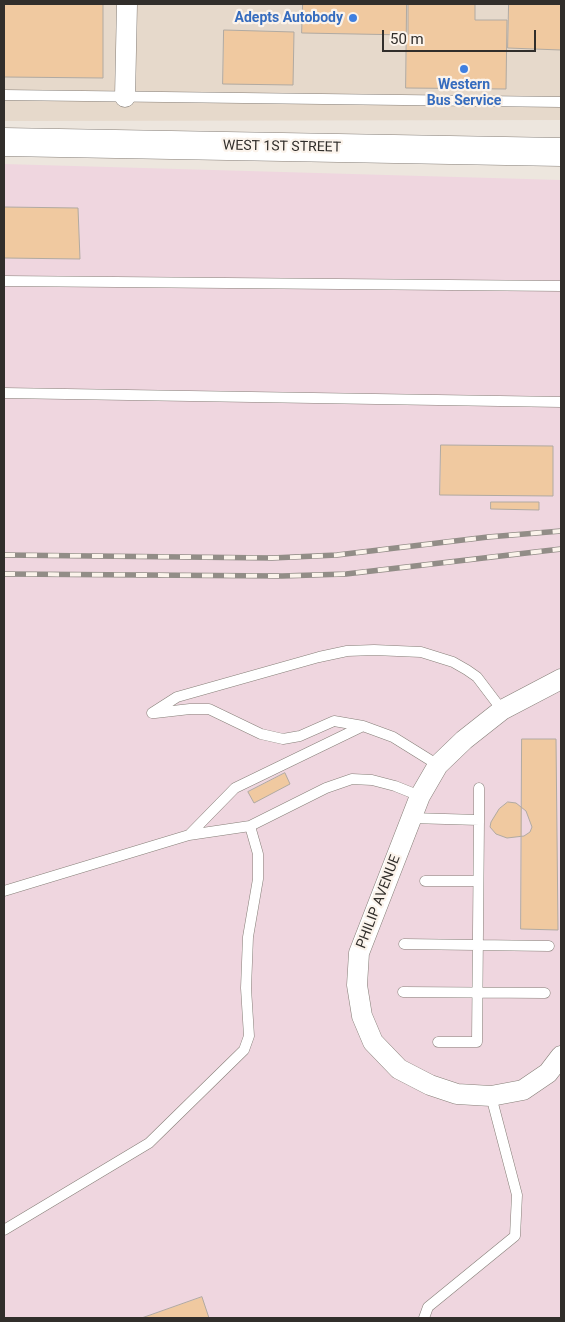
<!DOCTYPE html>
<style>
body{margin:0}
#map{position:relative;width:565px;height:1322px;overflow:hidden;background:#ede6de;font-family:Roboto,sans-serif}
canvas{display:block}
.frame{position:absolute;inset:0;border:5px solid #312e2b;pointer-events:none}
.scale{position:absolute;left:382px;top:30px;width:154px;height:22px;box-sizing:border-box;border:2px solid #312e2b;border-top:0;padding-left:6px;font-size:15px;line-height:18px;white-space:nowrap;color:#312e2b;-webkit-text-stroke:4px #fbf3eb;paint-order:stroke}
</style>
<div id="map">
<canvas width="565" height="1322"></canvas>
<div class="frame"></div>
<div class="scale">50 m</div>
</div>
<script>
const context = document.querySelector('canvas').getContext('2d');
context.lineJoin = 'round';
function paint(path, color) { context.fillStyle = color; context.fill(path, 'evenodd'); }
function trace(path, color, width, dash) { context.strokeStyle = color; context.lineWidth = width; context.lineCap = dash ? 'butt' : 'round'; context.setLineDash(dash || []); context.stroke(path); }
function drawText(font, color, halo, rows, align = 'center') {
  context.font = font + ' Roboto,sans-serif'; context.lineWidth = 4.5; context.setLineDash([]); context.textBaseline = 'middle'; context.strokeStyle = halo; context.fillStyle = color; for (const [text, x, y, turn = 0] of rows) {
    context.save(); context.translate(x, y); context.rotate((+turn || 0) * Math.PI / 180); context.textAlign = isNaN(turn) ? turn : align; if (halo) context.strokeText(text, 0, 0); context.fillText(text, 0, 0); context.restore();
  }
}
const built = new Path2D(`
 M4,4H561V120L4,121Z`);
const industrial = new Path2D(`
 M4,164L561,180V1318H4Z`);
const building = new Path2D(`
 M4,4H103V78L4,77Z
 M303,4H408V35L302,33Z
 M407,4H475V20H507L506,89L406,88Z
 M509,4H561V50L508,48Z
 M224,30L294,32L293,85L223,84Z
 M4,207L78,208L80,259L4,258Z
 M441,445L553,446V496L440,495Z
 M491,502H539V510L491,509Z
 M522,739H556L558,930L521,929Z
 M285,773L290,784L254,803L248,792Z
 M508,802L516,803L526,811L532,827L530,832L524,836L507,838L496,834L490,827L491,822L499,809Z
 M202,1297L209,1318H142Z`);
const lane = new Path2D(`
 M4,95L561,102
 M4,281L561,286
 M4,393L561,402
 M152,713L177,697L319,657L347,651L374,650L421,652L453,662L467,670L477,677L502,710
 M155,713L190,709H209L261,734L283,739L300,736L334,721L363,726
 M411,818L479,820V788
 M189,835L235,788L363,726L393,737L438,765
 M425,881H478
 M4,891L189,835L250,826L326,788L352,779L372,780L395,786L420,796
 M404,944L549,946
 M403,992L545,993
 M438,1042H477L479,820
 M4,1230L149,1143L244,1050L249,1036L246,988L248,937L258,879V854L250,826
 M424,1318L428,1307L515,1236L517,1195L491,1096`);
const street = new Path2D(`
 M125,97L127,4
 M561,679L502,710L464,740L438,765L420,796L359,953L357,985L362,1016L373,1042L399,1069L430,1085L457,1094L491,1096L523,1090L548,1073L561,1056`);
const secondary = new Path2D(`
 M4,142L561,152`);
const rail = new Path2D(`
 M4,555L272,558L337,555L488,537L561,531
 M4,574L282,576L346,574L561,549`);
const markers = [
 [353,18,5,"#3f7fe0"],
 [464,69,5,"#3f7fe0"]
];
const shopNames = [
 ["Adepts Autobody",343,18],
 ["Western",464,85,"center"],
 ["Bus Service",464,101,"center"]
];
const streetNames = [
 ["WEST 1ST STREET",282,147,1],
 ["PHILIP AVENUE",379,902,-69]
];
paint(built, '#e6d9cb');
paint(industrial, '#efd6df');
paint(building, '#f0c9a0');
trace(building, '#b1aaa2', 1);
trace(lane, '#867f78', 11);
trace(street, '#867f78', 21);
trace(secondary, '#867f78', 29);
trace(lane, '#fff', 10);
trace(street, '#fff', 20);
trace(secondary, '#fff', 28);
trace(rail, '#928d87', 5.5);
trace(rail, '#fbf3eb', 4, [11]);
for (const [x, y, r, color] of markers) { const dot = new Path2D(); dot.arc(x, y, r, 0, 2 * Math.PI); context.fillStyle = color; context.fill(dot); trace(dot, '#fbf3eb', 2); }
drawText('bold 14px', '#366cbe', '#fbf3eb', shopNames, 'right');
drawText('14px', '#312e2b', '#fbf3eb', streetNames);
</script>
